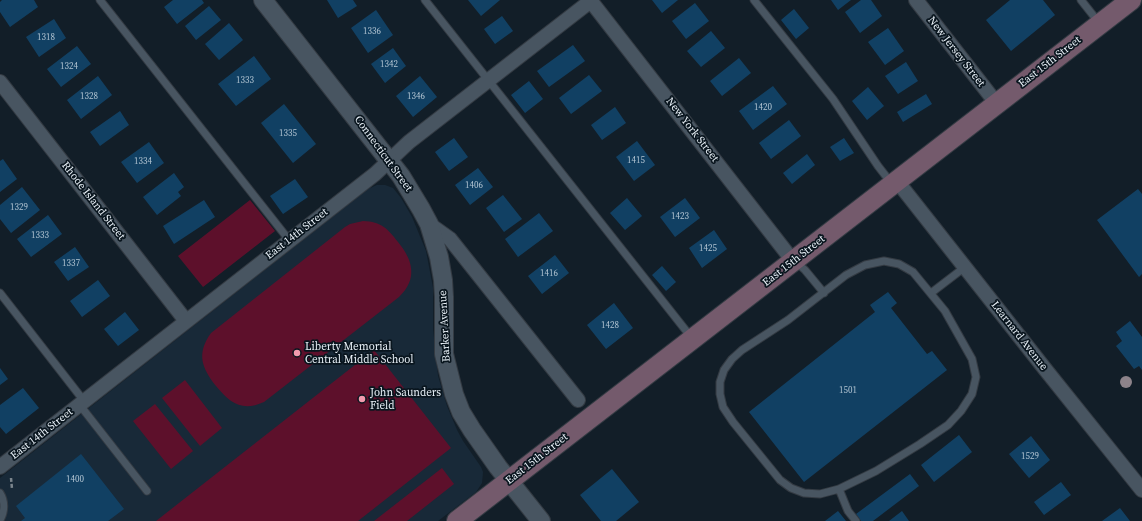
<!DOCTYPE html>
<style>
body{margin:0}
canvas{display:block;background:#121e28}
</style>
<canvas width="1142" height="521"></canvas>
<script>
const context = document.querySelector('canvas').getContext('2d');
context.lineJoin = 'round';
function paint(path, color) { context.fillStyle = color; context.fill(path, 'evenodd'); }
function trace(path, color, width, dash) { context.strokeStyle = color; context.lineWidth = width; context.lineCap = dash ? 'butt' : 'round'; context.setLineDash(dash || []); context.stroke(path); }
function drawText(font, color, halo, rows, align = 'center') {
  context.font = font + ' "Source Serif 4",serif'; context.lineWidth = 3.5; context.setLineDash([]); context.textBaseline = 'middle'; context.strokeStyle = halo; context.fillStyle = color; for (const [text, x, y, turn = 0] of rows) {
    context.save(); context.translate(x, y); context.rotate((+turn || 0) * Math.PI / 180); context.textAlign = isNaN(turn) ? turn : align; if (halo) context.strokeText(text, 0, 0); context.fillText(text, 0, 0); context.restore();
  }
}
const built = new Path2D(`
 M377,185H385L393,188L401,198L412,217L426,251L433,288V329L438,376L447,406L457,430L463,441L481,467L483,472L482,483L476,492L438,521H0V478L368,189Z`);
const green = new Path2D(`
 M250,200L275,231L203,287L178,256Z
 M363,221C382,222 387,228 398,242C413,260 418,279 399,297L264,402C242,412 230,403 216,386C202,368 196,354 211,333L345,227L350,224Z
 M374,350L451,448L358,521H156Z
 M185,380L222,428L200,446L162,398Z
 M155,404L193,451L171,469L133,421Z
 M442,468L454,484L407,521H374Z`);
const building = new Path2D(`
 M2,0H34L38,7L10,27L0,12V2Z
 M173,0H202L204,3L177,24L164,7Z
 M327,0H353L357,6L338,18Z
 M468,0H500L481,16Z
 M652,0H678L662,13Z
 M831,0H851L838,10Z
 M861,0H871L882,16L860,33L845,12Z
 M1010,0H1043L1055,15L1011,51L986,20Z
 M695,3L709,21L686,39L672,21Z
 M209,6L221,20L196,40L185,26Z
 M794,9L809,28L796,39L781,20Z
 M376,10L393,35L368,53L351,28Z
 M502,16L513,31L495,44L484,29Z
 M54,19L66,38L39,57L26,37Z
 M229,23L243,40L219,60L205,44Z
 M888,28L904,51L885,65L868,42Z
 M711,31L725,48L701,67L687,51Z
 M573,45L585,61L549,87L537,71Z
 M77,46L91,64L61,87L47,69Z
 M393,48L406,66L385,83L371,64Z
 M254,56L271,79L236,106L218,84Z
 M739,58L751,73L722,96L710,81Z
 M906,62L918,81L898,94L885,76Z
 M589,75L602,91L571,114L559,98Z
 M98,76L112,95L81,119L67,100Z
 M420,76L437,97L413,117L396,96Z
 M529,81L543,99L525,113L511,95Z
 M773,86L787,104L753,130L739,111Z
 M868,87L884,106L867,120L852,101Z
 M926,94L932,104L903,122L897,112Z
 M284,104L316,144L293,163L261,123Z
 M615,107L626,123L602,140L591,125Z
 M120,111L129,125L100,146L90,132Z
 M789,120L801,136L771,159L759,143Z
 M454,138L468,157L449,171L435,152Z
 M844,138L854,153L840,161L830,147Z
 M637,141L655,165L634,181L616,157Z
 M149,142L164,163L137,183L121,162Z
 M807,154L815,165L792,184L783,173Z
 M3,159L17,179L0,192V161Z
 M478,168L493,187L470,205L455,185Z
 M174,173L184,187L178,192L181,196L157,215L143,197Z
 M295,179L308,197L283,214L270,196Z
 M22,187L40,210L11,233L0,219V205Z
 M1138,189L1142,194V274L1139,277L1097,220Z
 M503,195L522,219L504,232L486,208Z
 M627,198L642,216L625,230L610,213Z
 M685,198L700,218L675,237L660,217Z
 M204,200L215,217L174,244L163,226Z
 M539,213L553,231L518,257L505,239Z
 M48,215L62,234L31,257L17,239Z
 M714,230L727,249L702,268L689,248Z
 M75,247L89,267L68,281L54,262Z
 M555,255L569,273L542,294L528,276Z
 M662,266L676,282L666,291L652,275Z
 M98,280L110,296L82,317L70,301Z
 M888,292L897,303L891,308L927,354L932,351L947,370L804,482L749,412L875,312L870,305Z
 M614,303L633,328L606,349L587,325Z
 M125,312L139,330L118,346L104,329Z
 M1130,321L1142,337V370L1139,366L1134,369L1116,346L1122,341L1116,332Z
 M0,368L8,379L0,385Z
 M23,388L39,408L6,434L0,427V405Z
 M959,435L972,452L934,482L921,465Z
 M1031,436L1050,460L1029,478L1009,454Z
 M81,454L124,509L108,521H21L25,518L16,506Z
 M612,469L639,502L616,521H601L580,495Z
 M910,474L919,486L873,521H861L856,514Z
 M1061,482L1071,495L1044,515L1034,502Z
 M1120,508L1130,521H1102Z
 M838,511L846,521H825Z
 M902,511L909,521H889Z`);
const path = new Path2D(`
 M11,478L12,489`);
const service = new Path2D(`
 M100,0L289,240
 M425,0L691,337
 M754,0L833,99L878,166L892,184
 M1081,0L1100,24
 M884,261L899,264L913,272L945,311L972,359L976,377L972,394L961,411L948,425L920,444L876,471L839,489L820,494L804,493L791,488L780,480L733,422L723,407L720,394V382L724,370L732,359L742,350L788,320L846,275L865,265Z
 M796,262L805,270L824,293
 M0,293L84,401
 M931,293L965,267
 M79,404L147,491
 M839,489L848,511L856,521
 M0,493C5,501 5,511 0,520`);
const minor = new Path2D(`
 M590,0L793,261
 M916,0L997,104
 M0,82L186,321
 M897,181L1045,369L1142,490
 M429,224L450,239L578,400
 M0,467L375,174L409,142L592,0`);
const tertiary = new Path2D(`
 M263,0L401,176L421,209L429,224L439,257L443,280L444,297V354L454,394L461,412L472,430L498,467L541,521`);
const secondary = new Path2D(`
 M457,521L1131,0`);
const trees = [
 [1126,382]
];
const markers = [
 [297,353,4,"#f29aae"],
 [362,399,4,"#f29aae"]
];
const numberNames = [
 ["1336",372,32],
 ["1318",46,38],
 ["1342",389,65],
 ["1324",69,67],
 ["1333",245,81],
 ["1328",89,97],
 ["1346",416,97],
 ["1420",763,108],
 ["1335",288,134],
 ["1415",636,161],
 ["1334",143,162],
 ["1406",474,186],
 ["1329",19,208],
 ["1423",680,217],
 ["1333",40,236],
 ["1425",708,249],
 ["1337",71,264],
 ["1416",549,274],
 ["1428",610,326],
 ["1501",848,391],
 ["1529",1030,457],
 ["1400",75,480]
];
const streetNames = [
 ["New Jersey Street",956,52,52],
 ["East 15th Street",1050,62,-38],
 ["New York Street",692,130,52],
 ["Connecticut Street",383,154,54],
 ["Rhode Island Street",93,201,52],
 ["East 14th Street",297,234,-38],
 ["East 15th Street",794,261,-38],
 ["Barker Avenue",445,326,-93],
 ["Learnard Avenue",1019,336,52],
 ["East 14th Street",42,434,-38],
 ["East 15th Street",537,459,-38]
];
const poiNames = [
 ["Liberty Memorial",305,347],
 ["Central Middle School",305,360],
 ["John Saunders",370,393],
 ["Field",370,406]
];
paint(built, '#182938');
paint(green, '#5d102b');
paint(building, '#114063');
trace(service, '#343b43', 9);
trace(minor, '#343b43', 16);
trace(tertiary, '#343b43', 20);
trace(secondary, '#343b43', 22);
trace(path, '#7b858d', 2.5, [4, 2]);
trace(service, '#485561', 7);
trace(minor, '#485561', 14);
trace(tertiary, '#485561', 18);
trace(secondary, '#745a6c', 20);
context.fillStyle = '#8d838a';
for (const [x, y] of trees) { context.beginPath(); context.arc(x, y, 6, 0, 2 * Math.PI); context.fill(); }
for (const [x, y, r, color] of markers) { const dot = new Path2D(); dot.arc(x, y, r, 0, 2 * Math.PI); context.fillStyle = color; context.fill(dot); trace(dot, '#09151e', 1.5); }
drawText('9px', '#b2c4d2', null, numberNames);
drawText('11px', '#e8f0f7', '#09151e', streetNames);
drawText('11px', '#e8f0f7', '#09151e', poiNames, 'left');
</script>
